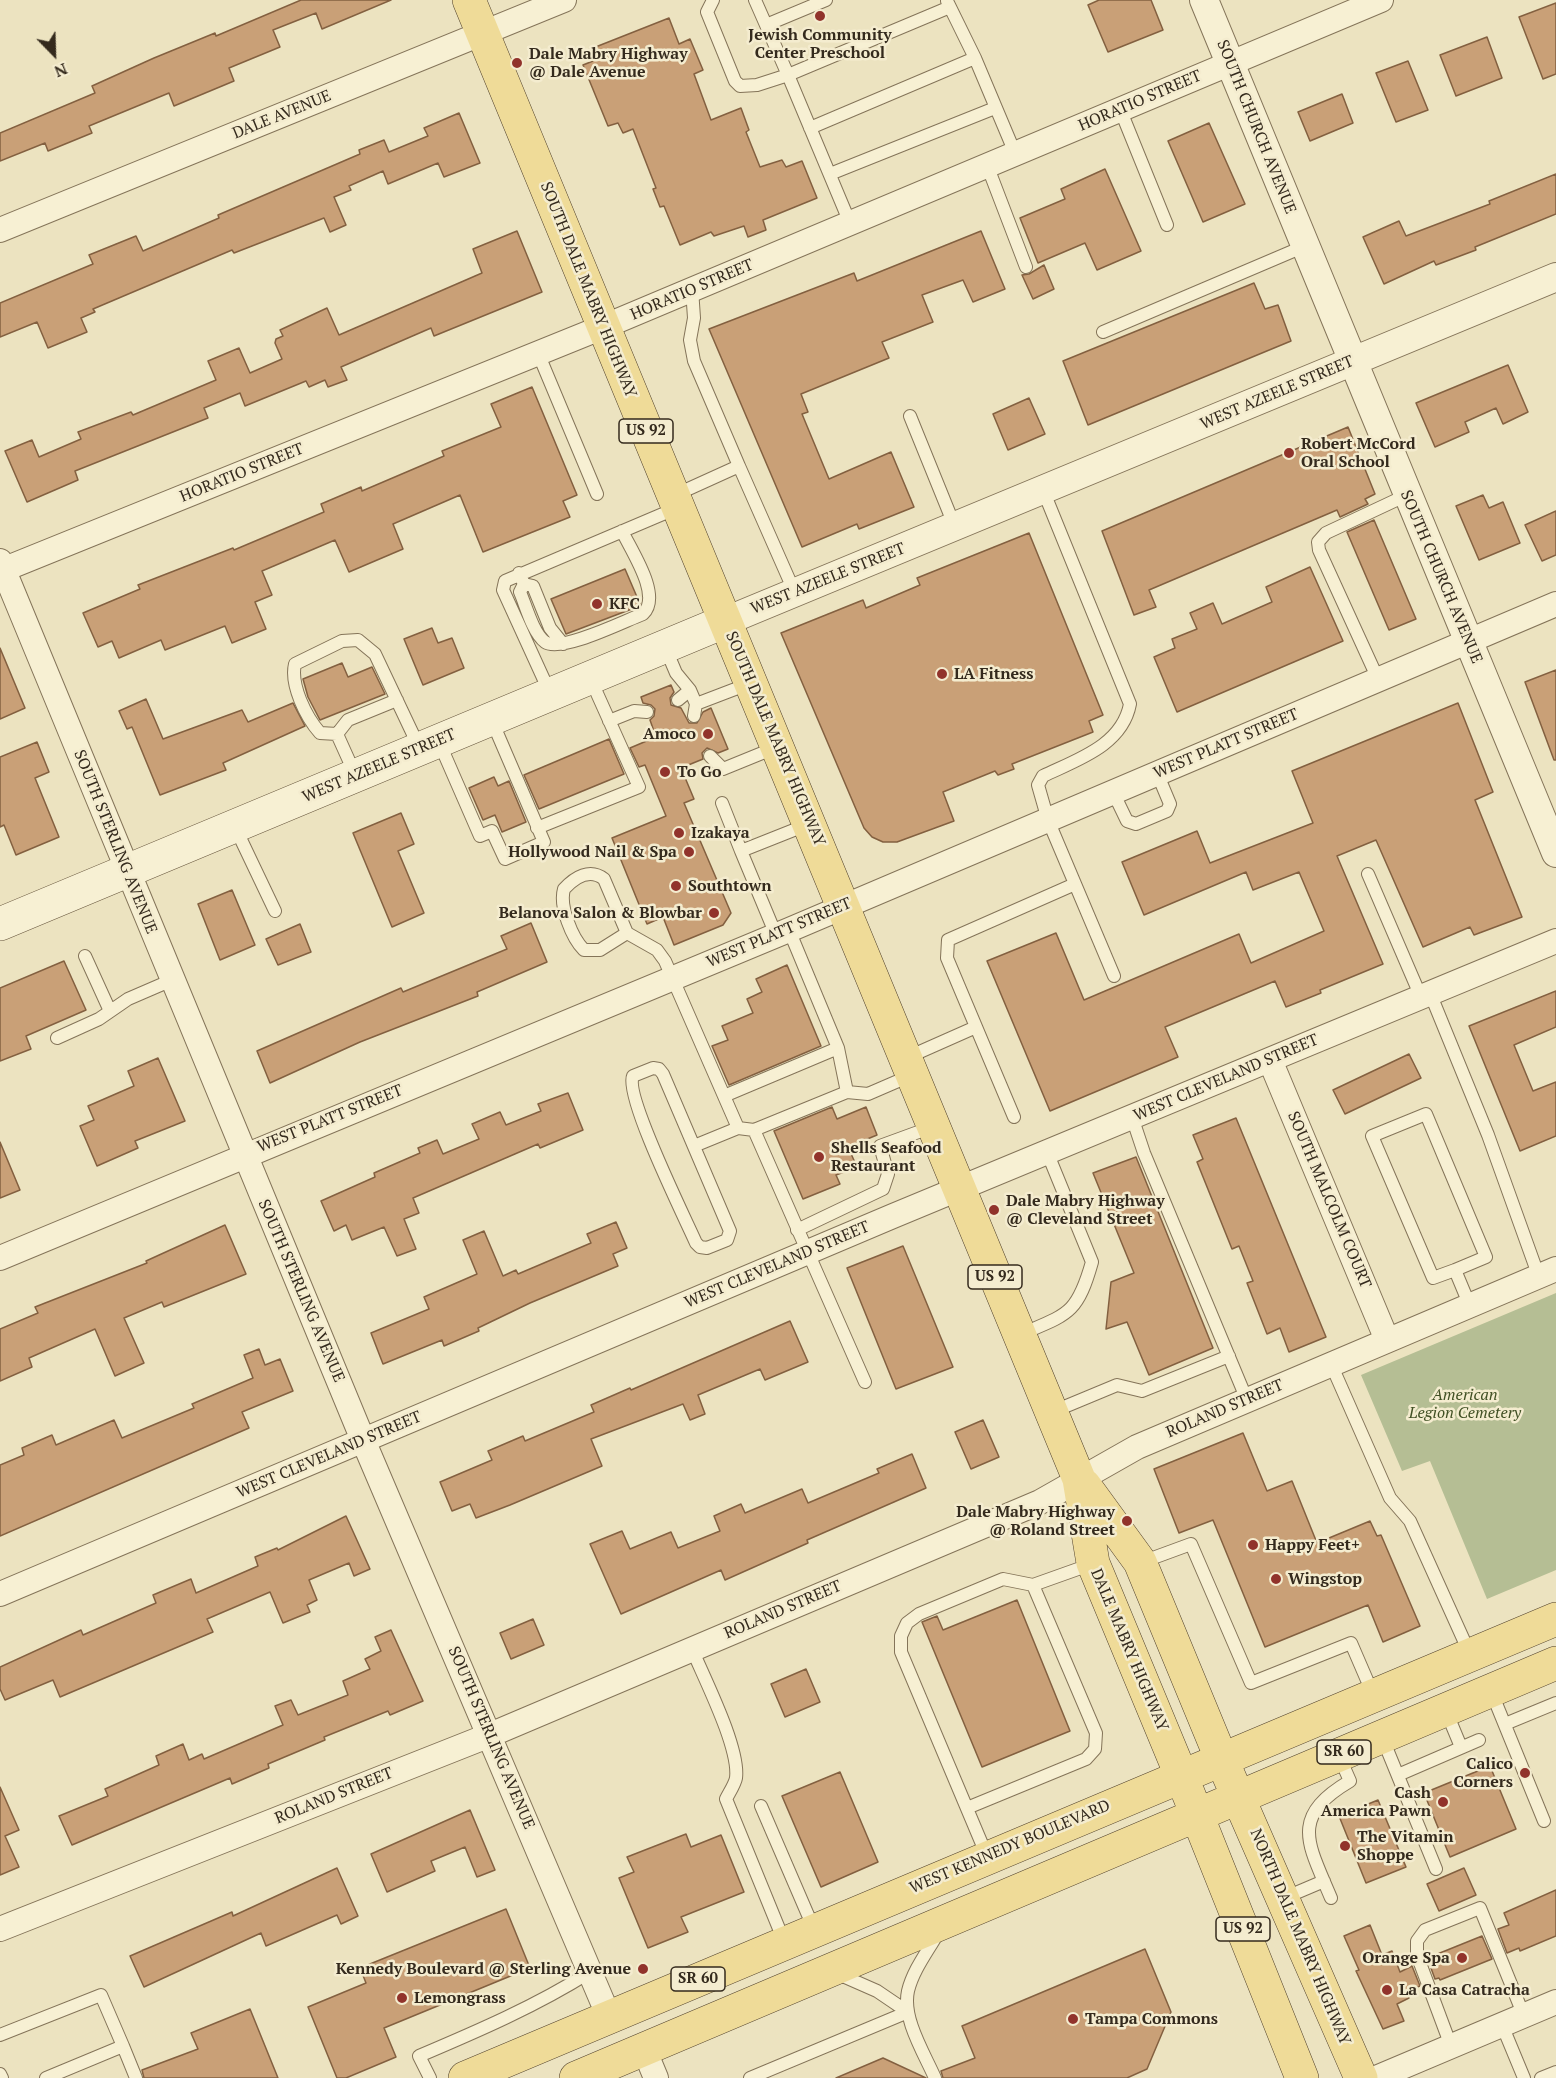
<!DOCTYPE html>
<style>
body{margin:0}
#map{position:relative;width:1556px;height:2078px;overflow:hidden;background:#ece3c0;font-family:"PT Serif",serif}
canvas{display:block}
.north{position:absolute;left:24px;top:24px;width:60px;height:60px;-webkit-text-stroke:4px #f4eccf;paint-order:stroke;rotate:157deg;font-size:16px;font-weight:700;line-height:24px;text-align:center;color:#342a1d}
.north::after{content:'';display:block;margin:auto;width:21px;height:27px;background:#342a1d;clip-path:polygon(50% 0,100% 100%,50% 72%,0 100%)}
</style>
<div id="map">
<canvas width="1556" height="2078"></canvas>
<div class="north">N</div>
</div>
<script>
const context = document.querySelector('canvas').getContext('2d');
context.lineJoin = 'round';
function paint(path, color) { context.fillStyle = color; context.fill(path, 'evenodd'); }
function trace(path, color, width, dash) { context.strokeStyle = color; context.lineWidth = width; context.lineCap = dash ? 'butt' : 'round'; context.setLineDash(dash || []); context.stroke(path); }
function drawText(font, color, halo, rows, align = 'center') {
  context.font = font + ' "PT Serif",serif'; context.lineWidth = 5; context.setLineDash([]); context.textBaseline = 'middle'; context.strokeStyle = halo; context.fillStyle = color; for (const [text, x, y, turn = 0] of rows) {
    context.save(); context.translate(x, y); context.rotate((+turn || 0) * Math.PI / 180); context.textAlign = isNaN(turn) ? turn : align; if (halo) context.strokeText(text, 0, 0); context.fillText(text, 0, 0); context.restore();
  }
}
const cemetery = new Path2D(`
 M1556,1293V1570L1487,1599L1430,1461L1402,1471L1361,1375Z`);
const building = new Path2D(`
 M301,0H391L322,29L316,13L273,30L280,47L229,68L234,81L174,106L169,93L89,126L92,133L48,151L45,143L0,161V133L95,93L92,86L154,58L215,33L216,36Z
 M1099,0H1151L1163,30L1108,52L1088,5Z
 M1556,3V74L1543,79L1519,17Z
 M669,18L679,44L690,39L703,70L694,74L711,120L741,108L749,130L746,132L760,167L782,160L786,167L802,161L817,198L763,220L766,230L748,237L744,226L714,236L711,232L680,245L664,206L660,207L653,189L656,188L633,129L623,133L618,123L608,126L583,65L593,61L588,50Z
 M1487,37L1502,78L1456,96L1440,55Z
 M1408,61L1428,110L1396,122L1376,73Z
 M1342,94L1353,123L1310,141L1298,112Z
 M459,113L480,163L444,177L438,163L388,184L383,171L349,186L351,190L334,197L346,225L330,232L324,218L234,253L232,250L93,309L95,312L81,318L87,332L48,348L37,322L0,337V303L93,264L89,255L136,236L143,251L219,218L218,215L360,154L359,150L384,140L389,152L428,136L424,128Z
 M1209,123L1245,204L1203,222L1168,141Z
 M1105,169L1141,251L1097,270L1085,243L1038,263L1020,218L1065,199L1061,189Z
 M1556,174V214L1475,247L1476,250L1436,265L1434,261L1384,284L1363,237L1399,221L1406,236L1490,204L1489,201Z
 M517,231L542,292L434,336L431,328L341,367L347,380L328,387L325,380L309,387L306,381L245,406L240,393L204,408L208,418L75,471L78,480L27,502L5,451L32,440L39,457L81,439L78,432L131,412L133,415L216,380L208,361L239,348L250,373L282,359L275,343L276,339L283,336L280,330L327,308L339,335L482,273L473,249Z
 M981,231L1005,289L973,302L963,280L922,295L933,322L882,342L889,358L801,394L808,412L802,414L829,479L891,452L914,507L859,529L857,524L802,547L709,329L854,273L857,281Z
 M1044,265L1054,289L1033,299L1022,275L1029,274Z
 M1254,283L1265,309L1278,305L1291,341L1088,425L1063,361Z
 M1508,365L1528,412L1503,424L1496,408L1465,422L1469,432L1435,447L1416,403Z
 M532,387L577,495L563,501L570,517L483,552L460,495L393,524L403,549L349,572L335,540L262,571L272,595L255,602L266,629L232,643L225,626L165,650L161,640L119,658L112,641L98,647L83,613L140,589L138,585L233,548L234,550L324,512L321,504L361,487L362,491L444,456L442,451L501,427L491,404Z
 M1029,398L1045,434L1008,450L993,414Z
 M1348,427L1375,494L1365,499L1368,504L1340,517L1337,510L1149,590L1156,607L1134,615L1102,531Z
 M1483,495L1489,508L1503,502L1520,543L1479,560L1456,506Z
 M1556,511V555L1542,561L1525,525Z
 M1374,520L1416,619L1389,630L1347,532Z
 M1029,533L1103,715L1089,721L1093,732L1012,764L1014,769L998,775L995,771L943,792L954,821L897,842H883L872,837L864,828L781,633L863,600L866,608L920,585L917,578Z
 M1310,567L1343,641L1177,712L1154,657L1175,648L1172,639L1197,629L1190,613L1213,603L1222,624L1272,602L1266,587Z
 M625,569L640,604L637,607L566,634L551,599Z
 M432,628L438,643L452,638L464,668L423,685L404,639Z
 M0,648L25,708L0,719Z
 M342,663L348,677L372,667L385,694L320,720L308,697L303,679Z
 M1556,670V760H1554L1525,682Z
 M671,685L674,692L670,698L671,705L681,708L689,723H697L703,712L711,708L728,749L718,753L707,748L702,753L703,759L681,768L694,799L684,803L731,913L723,925L674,945L663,917L647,924L612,838L666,816L645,765L639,767L630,748L656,737L650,720L654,716L655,709L651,705L643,703L641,697Z
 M146,699L163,739L242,710L248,722L293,703L305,726L223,763L226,770L160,795L132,727L127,729L119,711Z
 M1458,703L1493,792L1475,800L1522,917L1474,935L1470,927L1423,947L1376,840L1337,856L1383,964L1320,990L1321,993L1286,1007L1275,981L1165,1027L1178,1057L1050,1111L987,961L1056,933L1084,1000L1239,934L1251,963L1324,931L1299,872L1253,890L1246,872L1144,915L1122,862L1197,831L1210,863L1313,823L1292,771Z
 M609,739L624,774L539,809L524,775Z
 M37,742L49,772L35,778L59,837L16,855L4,825L0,827V757Z
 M494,777L498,786L509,781L526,822L502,832L495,815L483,820L469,788Z
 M401,813L414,844L398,851L424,913L392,927L353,833Z
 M232,890L255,945L220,960L198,904Z
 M531,923L547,962L477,992L478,996L360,1042L270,1083L257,1051L401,988L403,992L507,949L501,936Z
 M300,924L311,952L278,965L266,939Z
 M64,961L86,1010L26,1036L31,1049L0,1061V988Z
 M787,965L821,1046L729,1085L712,1046L728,1040L722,1026L753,1013L747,999L762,992L756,979Z
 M1556,991V1027L1514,1045L1533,1091L1556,1082V1136L1520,1151L1469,1026Z
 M1409,1054L1421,1078L1345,1114L1333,1090Z
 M158,1058L185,1121L135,1141L138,1148L97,1166L80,1126L94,1120L88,1106L134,1086L128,1071Z
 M568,1093L583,1130L540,1148L538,1144L413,1198L419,1213L404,1219L416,1249L397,1256L384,1227L352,1240L346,1225L334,1231L321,1201L375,1177L374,1173L420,1153L418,1148L437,1140L443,1154L479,1139L472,1124L500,1112L506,1125L541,1111L538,1104Z
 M832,1107L837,1119L866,1107L877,1135L848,1147L857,1167L836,1175L840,1184L803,1199L774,1131Z
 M1236,1118L1326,1337L1289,1352L1280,1328L1267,1334L1247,1283L1253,1281L1239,1246L1232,1249L1197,1162L1203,1159L1193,1135Z
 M0,1142L20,1190L0,1198Z
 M1136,1157L1213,1348L1149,1375L1127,1322L1106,1329L1111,1282L1134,1273L1093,1173Z
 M616,1222L627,1248L613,1254L618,1266L530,1303L478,1328L479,1331L444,1346L442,1340L383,1364L371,1333L429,1309L424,1297L477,1274L463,1240L484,1231L503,1276L516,1270L518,1274L591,1243L587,1234Z
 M225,1225L246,1274L164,1307L162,1302L124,1318L144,1363L115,1376L95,1329L29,1358L32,1367L0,1381V1329L38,1313L35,1307L147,1263L146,1261Z
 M903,1246L953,1367L896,1389L847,1268Z
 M790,1321L808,1362L765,1380L760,1369L698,1395L705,1414L690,1420L683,1404L591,1439L602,1466L510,1505L476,1518L470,1504L452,1511L440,1482L492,1460L488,1451L523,1436L525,1441L594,1412L591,1405L630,1388L631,1390Z
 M259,1349L265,1365L280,1359L293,1391L242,1412L249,1428L0,1536V1465L24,1455L22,1448L52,1435L56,1445L114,1420L122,1438L194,1408L192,1404L253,1378L244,1355Z
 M983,1420L999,1457L971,1469L955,1432Z
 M1243,1433L1267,1491L1292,1481L1317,1543L1370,1521L1377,1536L1381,1535L1420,1626L1383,1642L1368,1605L1265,1647L1213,1520L1179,1533L1154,1469Z
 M912,1454L926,1488L807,1540L808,1543L725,1580L721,1570L621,1614L590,1544L622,1531L630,1549L671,1532L678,1548L720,1531L714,1516L741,1504L745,1513L802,1489L808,1503L879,1473L877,1469Z
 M346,1516L370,1569L354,1576L349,1563L309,1580L317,1600L307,1605L310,1612L283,1623L270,1592L207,1619L213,1632L60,1697L53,1680L5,1700L0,1689V1667L81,1630L83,1635L156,1603L153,1595L191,1579L196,1593L258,1566L255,1557L277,1548L278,1550Z
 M1017,1600L1070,1731L982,1767L922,1622L937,1616L943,1630Z
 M533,1619L544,1645L511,1659L500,1633Z
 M391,1630L423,1701L390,1715L388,1711L324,1737L325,1740L268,1764L269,1768L232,1784L230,1778L72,1845L59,1816L108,1796L105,1789L159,1765L156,1756L183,1744L189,1760L202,1754L204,1759L283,1725L275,1706L291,1700L298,1715L348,1695L343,1681L370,1669L365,1659L381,1651L375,1637Z
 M806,1669L820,1702L785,1717L771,1684Z
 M1490,1766L1516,1829L1450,1857L1424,1793Z
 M840,1772L878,1862L821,1887L782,1796Z
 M0,1787L19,1830L5,1836L19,1867L0,1875Z
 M1378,1800L1406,1867L1366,1883L1339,1816Z
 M470,1810L495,1870L477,1877L465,1847L431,1861L435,1871L387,1892L371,1854Z
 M686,1834L691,1847L721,1835L744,1892L681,1917L688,1932L648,1948L619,1878L634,1872L627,1857Z
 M337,1868L358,1916L341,1924L337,1915L266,1946L261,1933L144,1987L130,1956L232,1912L233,1916Z
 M1464,1868L1476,1895L1439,1911L1427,1884Z
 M1556,1890V1936L1520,1951L1519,1948L1507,1953L1498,1929L1509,1925L1504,1913Z
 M506,1909L530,1968L384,2028L396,2057L346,2078H337L308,2007L366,1983L360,1968Z
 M1370,1925L1382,1955L1392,1951L1400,1972L1412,1966L1420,1986L1406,1991L1409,1998L1397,2004L1404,2021L1383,2029L1356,1971L1359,1970L1344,1936Z
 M1482,1936L1492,1959L1440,1980L1439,1978L1435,1979L1428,1960L1430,1957Z
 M1145,1949L1171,2012L1147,2069L1127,2078H943L941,2071L975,2058L962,2026Z
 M250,2009L278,2078H144L142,2070L198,2049L191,2033Z
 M883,2058L926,2078H836Z`);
const service = new Path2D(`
 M713,0L707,12L735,81L740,86L757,85L788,75L850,223
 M755,0L788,75L950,7
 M947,1L975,58L1015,153
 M766,25L826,0
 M1120,109L1167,225
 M810,128L975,58
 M987,165L1026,267
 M830,174L995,108
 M692,289L694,318L690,340L694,361L739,466
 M1103,332L1305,246
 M538,353L597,494
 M910,416L955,527
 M1043,490L1130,704C1122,746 1076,760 1043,776L1038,785L1048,820L1114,976
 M675,495L739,466L795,593
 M519,573L524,584L520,592C526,606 533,633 545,642C561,653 624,621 643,614C662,596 632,552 622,531
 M524,584L533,586L550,628L563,644
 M665,647L676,673L690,690
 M1378,679L1319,550L1318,542L1326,533L1407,495
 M550,693L503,590L505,581L677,508
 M678,700L690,690L696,704L694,716
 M696,704L751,683
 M609,721L634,711L647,712
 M337,734L320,733C306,717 290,685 295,664L342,641L358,640L375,654L419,747
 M337,734L348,720L397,700
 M337,734L355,774
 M439,742L480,836L492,831L505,859L544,842L492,721
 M710,756L723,769L777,747
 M1113,792L1127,821L1136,824L1167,811L1170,804L1157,773
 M722,803L741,851
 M235,827L275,911
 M537,828L639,787L591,680
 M1368,874L1421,997
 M789,930L838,1048L847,1092
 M627,933L600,950H584C572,938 559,906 564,889C575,877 590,868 604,879L627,933L657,950L665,961L738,1128L754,1130L865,1382
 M776,935L741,851L809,824
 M85,956L110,1011
 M1430,993L1488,1135L1539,1277
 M57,1038L99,1019L128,999L172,980
 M906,1058L976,1027
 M653,1068L659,1069L663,1074L730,1231L727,1240L707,1248L700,1247L696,1243C685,1218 624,1095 633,1076Z
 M724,1096L838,1048
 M1014,1117L947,958L948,940L1075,884
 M1132,1117L1144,1153L1247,1400
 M754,1130L847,1092L868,1094L912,1075
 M694,1146L738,1128
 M797,1230L883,1189L888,1174L880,1146L932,1127
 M1455,1270L1433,1278L1372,1136L1426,1114L1486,1257L1455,1270L1470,1306
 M1019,1335C1068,1314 1077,1315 1092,1262L1047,1152
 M1331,1364L1390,1498L1410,1521L1470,1654
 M1052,1412L1117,1385L1142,1391L1229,1356
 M1142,1562L1191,1544L1251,1683L1351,1643L1373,1694
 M692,1649C704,1678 740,1748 736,1778C735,1784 729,1793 726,1799L784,1941
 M1491,1691L1544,1821
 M1446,1711L1461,1747
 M1505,1724L1556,1703
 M1382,1737L1436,1869
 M1398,1775L1479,1740
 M761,1806L814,1929
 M967,1808L1086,1759L1095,1749L1096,1733L1033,1585
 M987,1856L901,1652V1636L907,1623L919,1614L1003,1579L1033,1585L1092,1564
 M1284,1898L1324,1881
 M1331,1898C1308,1843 1289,1817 1350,1781L1339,1756
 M836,1973L877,1991L908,2012
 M1502,2025L1524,2078
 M0,2035L101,1995L123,2046
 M1451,2046L1417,1955V1941L1425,1930L1480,1908L1524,2016
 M0,2074L2,2078
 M46,2078L123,2046L136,2078
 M430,2078L419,2056C478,2031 536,2006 590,1972
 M750,2078L908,2012
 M935,2078C924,2053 902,2018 908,1991C913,1970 928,1951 938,1933
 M1541,2078L1556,2072`);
const minor = new Path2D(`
 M0,230L564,0
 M0,561L363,1440L609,2017
 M0,571L603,327L1381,0
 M1270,1060L1387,1340
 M0,1258L789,930L1556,604
 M0,1594L893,1216L1556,941
 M0,1929L490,1735L1040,1502L1137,1447L1556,1269
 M644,2049L656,2078
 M1376,2078L1556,2002`);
const tertiary = new Path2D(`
 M1204,0L1556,853
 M726,621L1556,277`);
const secondary = new Path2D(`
 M0,924L726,621`);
const primary = new Path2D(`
 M469,0L1079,1479L1093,1563L1181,1775L1302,2078
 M1084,1485L1140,1562L1221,1758L1361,2078
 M465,2078L1556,1619
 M576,2078L1556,1663`);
const markers = [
 [820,16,6,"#91332b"],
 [517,63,6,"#91332b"],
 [1289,453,6,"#91332b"],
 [597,604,6,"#91332b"],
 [942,674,6,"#91332b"],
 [708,734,6,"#91332b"],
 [665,772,6,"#91332b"],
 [679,833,6,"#91332b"],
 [689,852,6,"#91332b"],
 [676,886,6,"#91332b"],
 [714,913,6,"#91332b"],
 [819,1157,6,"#91332b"],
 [994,1210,6,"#91332b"],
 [1127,1521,6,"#91332b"],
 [1253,1545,6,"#91332b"],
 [1276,1579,6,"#91332b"],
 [1525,1773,6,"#91332b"],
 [1443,1802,6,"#91332b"],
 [1345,1846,6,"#91332b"],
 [1462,1958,6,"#91332b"],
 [643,1969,6,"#91332b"],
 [1387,1990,6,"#91332b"],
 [402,1998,6,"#91332b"],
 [1073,2019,6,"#91332b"]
];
const shields = [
 [646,431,54],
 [995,1277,54],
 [1344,1752,54],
 [1243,1929,54],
 [698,1979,54]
];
const shieldNames = [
 ["US 92",646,431],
 ["US 92",995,1277],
 ["SR 60",1344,1752],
 ["US 92",1243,1929],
 ["SR 60",698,1979]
];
const poiNames = [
 ["Jewish Community",820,35,"center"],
 ["Center Preschool",820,53,"center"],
 ["Dale Mabry Highway",529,54],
 ["@ Dale Avenue",529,72],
 ["Robert McCord",1301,444],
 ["Oral School",1301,462],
 ["KFC",609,604],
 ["LA Fitness",954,674],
 ["Amoco",696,734,"right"],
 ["To Go",677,772],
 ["Izakaya",691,833],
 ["Hollywood Nail & Spa",677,852,"right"],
 ["Southtown",688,886],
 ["Belanova Salon & Blowbar",702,913,"right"],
 ["Shells Seafood",831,1148],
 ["Restaurant",831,1166],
 ["Dale Mabry Highway",1006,1201],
 ["@ Cleveland Street",1006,1219],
 ["Dale Mabry Highway",1115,1512,"right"],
 ["@ Roland Street",1115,1530,"right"],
 ["Happy Feet+",1265,1545],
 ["Wingstop",1288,1579],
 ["Calico",1513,1764,"right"],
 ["Corners",1513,1782,"right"],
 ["Cash",1431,1793,"right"],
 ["America Pawn",1431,1811,"right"],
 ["The Vitamin",1357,1837],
 ["Shoppe",1357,1855],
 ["Orange Spa",1450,1958,"right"],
 ["Kennedy Boulevard @ Sterling Avenue",631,1969,"right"],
 ["La Casa Catracha",1399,1990],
 ["Lemongrass",414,1998],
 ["Tampa Commons",1085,2019]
];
const streetNames = [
 ["HORATIO STREET",1140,101,-23],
 ["DALE AVENUE",282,115,-22],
 ["SOUTH CHURCH AVENUE",1256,127,68],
 ["SOUTH DALE MABRY HIGHWAY",588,290,68],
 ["HORATIO STREET",692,290,-23],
 ["WEST AZEELE STREET",1277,393,-23],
 ["HORATIO STREET",242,473,-22],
 ["SOUTH CHURCH AVENUE",1441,577,67],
 ["WEST AZEELE STREET",828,579,-22],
 ["SOUTH DALE MABRY HIGHWAY",775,739,67],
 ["WEST PLATT STREET",1226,744,-23],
 ["WEST AZEELE STREET",379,766,-23],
 ["SOUTH STERLING AVENUE",115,842,68],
 ["WEST PLATT STREET",779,933,-23],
 ["WEST CLEVELAND STREET",1226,1078,-23],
 ["WEST PLATT STREET",330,1119,-22],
 ["SOUTH MALCOLM COURT",1329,1200,67],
 ["WEST CLEVELAND STREET",777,1265,-23],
 ["SOUTH STERLING AVENUE",301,1291,67],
 ["ROLAND STREET",1225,1409,-23],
 ["WEST CLEVELAND STREET",329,1455,-23],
 ["ROLAND STREET",783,1610,-23],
 ["DALE MABRY HIGHWAY",1129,1650,67],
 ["SOUTH STERLING AVENUE",491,1738,67],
 ["ROLAND STREET",334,1796,-22],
 ["WEST KENNEDY BOULEVARD",1010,1847,-23],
 ["NORTH DALE MABRY HIGHWAY",1300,1937,67]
];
const parkNames = [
 ["American",1465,1395],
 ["Legion Cemetery",1465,1413]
];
paint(cemetery, '#b5be94');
paint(building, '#c9a077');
trace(building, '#836040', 1.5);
trace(service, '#847459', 14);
trace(minor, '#847459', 26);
trace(tertiary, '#847459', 30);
trace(secondary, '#66553c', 34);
trace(primary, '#52422d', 34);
trace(service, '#f7f0d3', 12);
trace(minor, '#f7f0d3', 24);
trace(tertiary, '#f7f0d3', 28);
trace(secondary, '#f7f0d3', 33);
trace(primary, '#efdb98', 33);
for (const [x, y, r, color] of markers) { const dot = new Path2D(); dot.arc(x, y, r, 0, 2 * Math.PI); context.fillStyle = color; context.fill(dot); trace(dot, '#f4eccf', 2); }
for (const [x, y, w] of shields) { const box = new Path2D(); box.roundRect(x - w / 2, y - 12, w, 24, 4.5); context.fillStyle = '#f4eccf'; context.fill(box); trace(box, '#342a1d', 1.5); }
drawText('bold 15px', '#342a1d', null, shieldNames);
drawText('bold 16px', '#342a1d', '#f4eccf', poiNames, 'left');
drawText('16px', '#342a1d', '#f4eccf', streetNames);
drawText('italic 16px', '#415024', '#f4eccf', parkNames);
</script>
